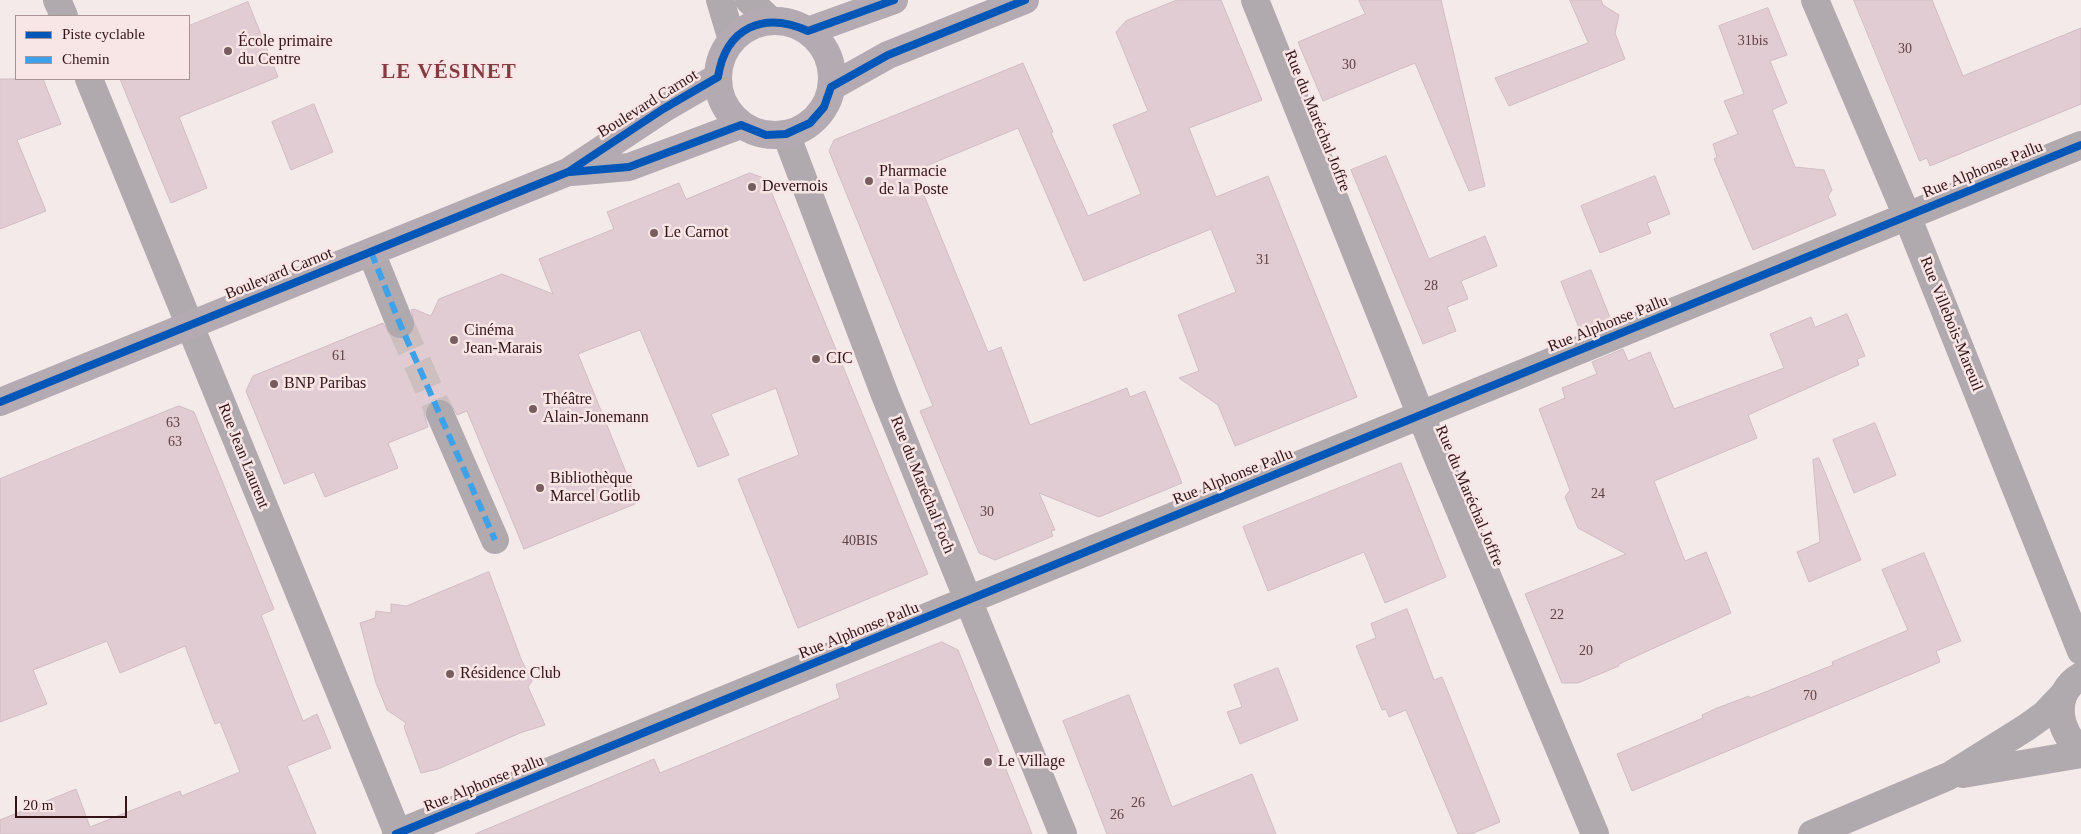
<!DOCTYPE html>
<meta charset="utf-8">
<style>
body{margin:0}
#map{position:relative;width:2081px;height:834px;overflow:hidden;background:#f4eaea;font-family:"Times New Roman",serif}
canvas{display:block}
.legend{position:absolute;left:15px;top:15px;width:175px;height:65px;box-sizing:border-box;background:#f8e6e6;border:1px solid #a99293;margin:0;padding:6px 9px;list-style:none;font-size:15px;color:#321316}
.legend li{display:flex;align-items:center;gap:10px;height:25px}
.legend b{width:25px;border:1px solid #a99293}
.scale{position:absolute;left:15px;top:796px;width:112px;height:22px;box-sizing:border-box;border:2px solid #321316;border-top:0;padding-left:6px;font-size:15px;line-height:18px;white-space:nowrap;color:#321316;-webkit-text-stroke:4px #f8e6e6;paint-order:stroke}
</style>
<div id="map">
<canvas width="2081" height="834"></canvas>
<ul class="legend">
<li><b style="height:6px;background:#0057b8"></b>Piste cyclable</li>
<li><b style="height:6px;background:#3ea2ea"></b>Chemin</li>
</ul>
<div class="scale">20 m</div>
</div>
<script>
const context = document.querySelector('canvas').getContext('2d');
context.lineJoin = 'round';
function paint(path, color) { context.fillStyle = color; context.fill(path, 'evenodd'); }
function trace(path, color, width, dash) { context.strokeStyle = color; context.lineWidth = width; context.lineCap = dash ? 'butt' : 'round'; context.setLineDash(dash || []); context.stroke(path); }
function drawText(font, color, halo, rows, align = 'center') {
  context.font = font + ' "Times New Roman",serif'; context.lineWidth = 5; context.setLineDash([]); context.textBaseline = 'middle'; context.strokeStyle = halo; context.fillStyle = color; for (const [text, x, y, turn = 0] of rows) {
    context.save(); context.translate(x, y); context.rotate((+turn || 0) * Math.PI / 180); context.textAlign = isNaN(turn) ? turn : align; if (halo) context.strokeText(text, 0, 0); context.fillText(text, 0, 0); context.restore();
  }
}
const building = new Path2D(`
 M1177,0H1221L1262,100L1189,128L1216,197L1268,176L1357,397L1235,446L1218,405L1179,378L1199,371L1178,315L1236,292L1211,229L1084,281L1018,128L914,171L988,352L1001,347L1030,425L1127,388L1130,397L1145,391L1182,483L1099,517L1039,493L1055,530L1051,531L1053,536L995,560L979,553L920,411L933,406L829,151L834,140L1023,63L1053,132L1051,133L1088,216L1141,194L1113,125L1148,111L1116,32L1126,21Z
 M1359,0H1441L1485,186L1469,191L1415,63L1323,101L1298,42L1365,14Z
 M1570,0H1601L1603,5L1619,15L1615,33L1625,59L1509,106L1495,78L1588,43Z
 M1854,0H1932L1963,76L2081,28V104L1930,166L1927,158L1920,161Z
 M248,2L278,77L179,117L207,188L171,203L120,79H189V26Z
 M1768,8L1787,55L1770,61L1787,103L1772,110L1795,167L1824,170L1832,190L1828,196L1836,215L1753,250L1714,159L1717,157L1713,144L1738,134L1724,101L1744,94L1719,26Z
 M0,79H43L61,124L17,140L46,211L0,229Z
 M314,104L333,152L291,170L272,122Z
 M1386,156L1429,259L1485,236L1497,266L1461,281L1468,299L1447,307L1456,331L1423,344L1351,170Z
 M750,173L766,179L928,574L798,628L738,479L799,455L776,388L711,414L729,455L698,467L640,330L578,354L634,492L632,493L635,504L524,549L467,411L457,415L450,402L441,398L433,400L427,405L424,413L428,427L388,443L398,468L325,497L314,472L284,484L246,391L253,376L383,323L391,337L398,339L406,338L413,333L415,327L411,310L414,309L431,316L439,299L502,274L553,294L539,259L614,229L607,212L679,183L686,199Z
 M1655,176L1670,214L1647,223L1651,233L1600,253L1581,206Z
 M1591,270L1611,320L1581,333L1561,282Z
 M1847,314L1865,356L1857,359L1859,365L1748,415L1757,438L1654,481L1685,561L1706,552L1731,613L1619,664V666L1578,683H1562L1525,594L1626,554L1578,528L1565,497L1570,490L1539,409L1565,398L1562,388L1597,374L1592,362L1623,349L1628,361L1650,352L1674,409L1784,368L1770,334L1811,317L1815,327Z
 M179,406L194,412L274,609L261,615L303,721L317,714L331,748L287,766L316,834H0V820L76,789L90,827L180,791L182,796L240,772L220,722L215,724L185,646L120,673L107,641L33,670L47,704L0,722V479Z
 M1875,423L1896,475L1854,493L1833,440Z
 M1819,458L1861,560L1809,582L1797,552L1820,542L1813,460Z
 M1401,463L1446,577L1385,603L1364,552L1268,591L1243,527Z
 M1924,553L1961,641L1936,651L1940,662L1632,791L1617,754L1703,718L1702,715L1717,708L1749,696L1750,698L1833,665L1832,662L1908,630L1882,570Z
 M489,572L521,659L532,681L528,687L545,725L520,733L438,769L421,773L404,727L406,723L387,710L376,683L360,623L375,618L376,611L391,613V604L406,606Z
 M1407,609L1434,680L1442,677L1500,822L1471,834H1458L1406,710L1389,717L1386,709L1382,710L1356,646L1376,638L1371,624Z
 M942,642L958,650L1032,834H475L654,759L660,773L716,750L840,698L836,685Z
 M1278,668L1298,720L1240,744L1227,712L1242,707L1234,685Z
 M1129,695L1172,807L1252,774L1276,834H1107L1063,721Z`);
const streetTunnel = new Path2D(`
 M400,324L440,414`);
const street = new Path2D(`
 M57,0L64,16
 M720,0L732,40
 M749,0L771,21
 M1255,0L1438,458L1595,834
 M1815,0L1907,216L2081,651
 M89,79L398,834
 M786,134L885,395L1063,834
 M371,252L400,324
 M440,414L495,540
 M2081,676C2051,693 2057,732 2081,750
 M1963,774L2081,754
 M396,834L2081,145
 M1812,834L1949,776L2027,727L2045,714L2064,694`);
const primary = new Path2D(`
 M718 78a57 57 0 1 1 114 0a57 57 0 1 1-114 0Z
 M808,31L894,0
 M831,87L888,55L1025,0
 M572,172L629,167L741,125
 M0,402L568,172L663,109L718,77`);
const quiet = new Path2D(`
 M371,252L400,324L495,540`);
const cycleway = new Path2D(`
 M570,172L629,167L741,125L766,135L786,134L810,123L824,107L831,87L888,55L1025,0
 M0,402L568,172L663,109L718,77C726,27 764,11 808,31L894,0
 M396,834L2081,145`);
const markers = [
 [228,51,5,"#765e60"],
 [869,181,5,"#765e60"],
 [752,187,5,"#765e60"],
 [654,233,5,"#765e60"],
 [454,340,5,"#765e60"],
 [816,359,5,"#765e60"],
 [274,384,5,"#765e60"],
 [533,409,5,"#765e60"],
 [540,488,5,"#765e60"],
 [450,674,5,"#765e60"],
 [988,762,5,"#765e60"]
];
const numberNames = [
 ["31bis",1753,41],
 ["30",1905,49],
 ["30",1349,65],
 ["31",1263,260],
 ["28",1431,286],
 ["61",339,356],
 ["63",173,423],
 ["63",175,442],
 ["24",1598,494],
 ["30",987,512],
 ["40BIS",860,541],
 ["22",1557,615],
 ["20",1586,651],
 ["70",1810,696],
 ["26",1138,803],
 ["26",1117,815]
];
const poiNames = [
 ["École primaire",238,42],
 ["du Centre",238,60],
 ["Pharmacie",879,172],
 ["de la Poste",879,190],
 ["Devernois",762,187],
 ["Le Carnot",664,233],
 ["Cinéma",464,331],
 ["Jean-Marais",464,349],
 ["CIC",826,359],
 ["BNP Paribas",284,384],
 ["Théâtre",543,400],
 ["Alain-Jonemann",543,418],
 ["Bibliothèque",550,479],
 ["Marcel Gotlib",550,497],
 ["Résidence Club",460,674],
 ["Le Village",998,762]
];
const streetNames = [
 ["Boulevard Carnot",648,104,-32],
 ["Rue du Maréchal Joffre",1317,121,68],
 ["Rue Alphonse Pallu",1983,170,-22],
 ["Boulevard Carnot",279,274,-22],
 ["Rue Alphonse Pallu",1608,324,-22],
 ["Rue Villebois-Mareuil",1951,324,68],
 ["Rue Jean Laurent",243,456,68],
 ["Rue Alphonse Pallu",1233,477,-22],
 ["Rue du Maréchal Foch",922,485,68],
 ["Rue du Maréchal Joffre",1469,496,67],
 ["Rue Alphonse Pallu",859,631,-22],
 ["Rue Alphonse Pallu",484,784,-22]
];
const districtNames = [
 ["LE VÉSINET",449,73]
];
paint(building, '#e0ccd2');
trace(building, '#d0bcc2', 1);
trace(streetTunnel, '#cdbfc0', 28, [28, 14]);
trace(street, '#b0a9ae', 28);
trace(primary, '#b4aab1', 28);
trace(quiet, '#3ea2ea', 6, [12, 6]);
trace(cycleway, '#0057b8', 8);
for (const [x, y, r, color] of markers) { const dot = new Path2D(); dot.arc(x, y, r, 0, 2 * Math.PI); context.fillStyle = color; context.fill(dot); trace(dot, '#f8e6e6', 2); }
drawText('14px', '#5e4145', null, numberNames);
drawText('16px', '#321316', '#f8e6e6', poiNames, 'left');
drawText('16px', '#321316', '#f8e6e6', streetNames);
context.letterSpacing = '1px';
drawText('bold 21px', '#843b42', '#f8e6e6', districtNames);
context.letterSpacing = '0px';
</script>
